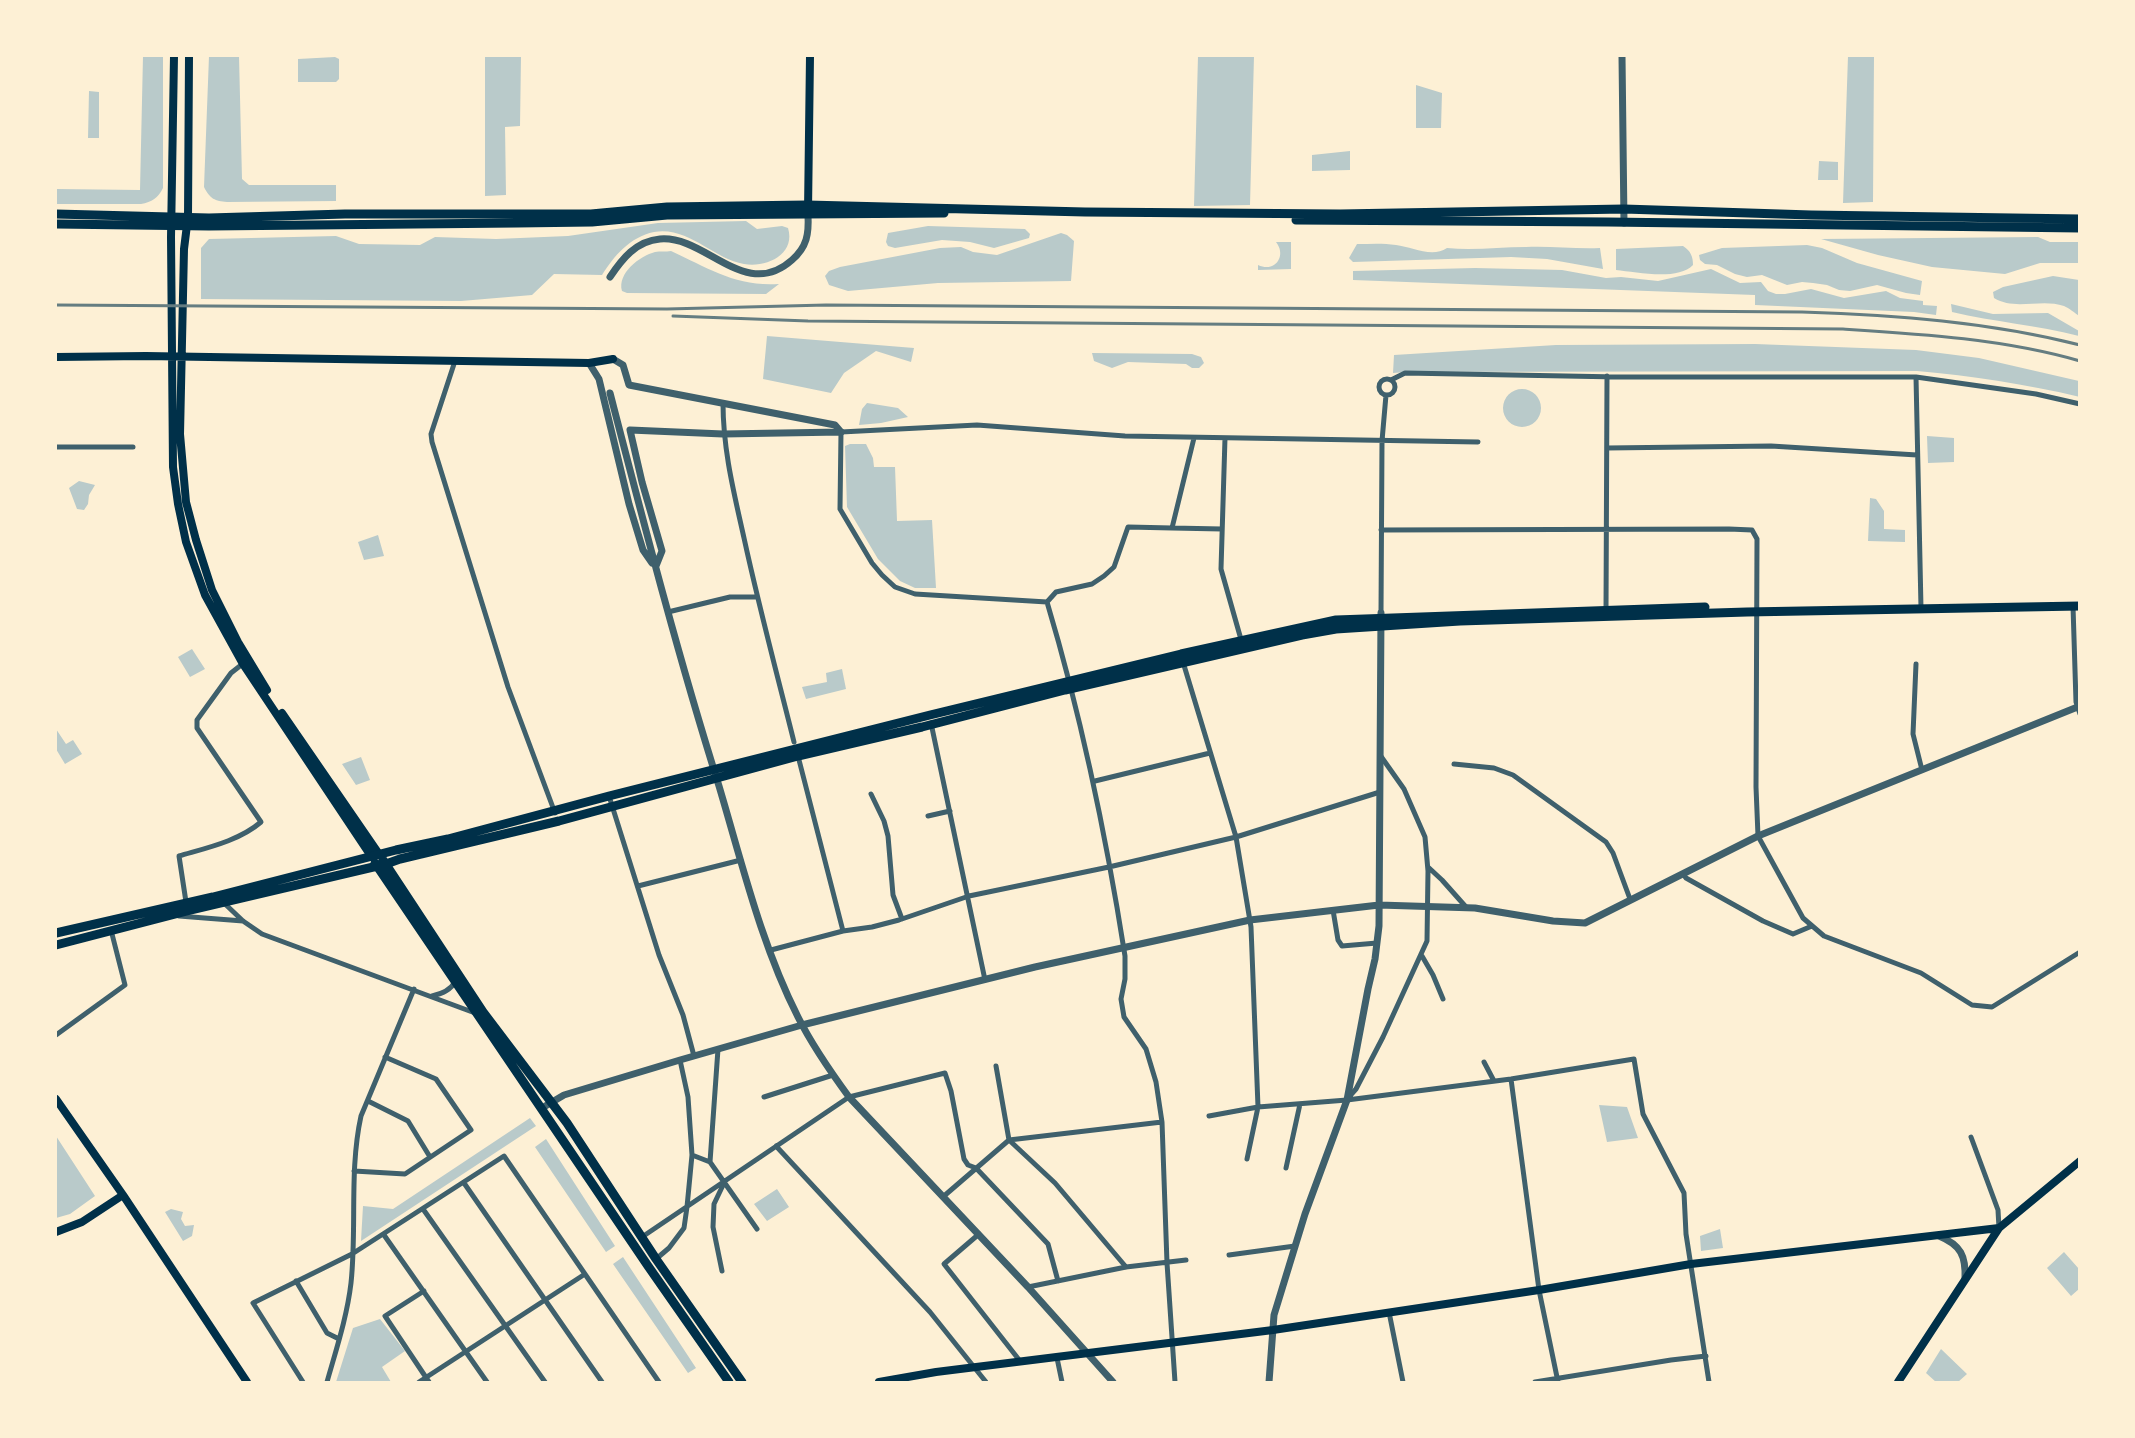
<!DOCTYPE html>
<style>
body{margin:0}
#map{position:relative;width:2135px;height:1438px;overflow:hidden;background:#fdf0d5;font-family:Spectral,serif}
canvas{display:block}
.frame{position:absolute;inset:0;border:57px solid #fdf0d5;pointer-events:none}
</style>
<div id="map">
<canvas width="2135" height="1438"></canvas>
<div class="frame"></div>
</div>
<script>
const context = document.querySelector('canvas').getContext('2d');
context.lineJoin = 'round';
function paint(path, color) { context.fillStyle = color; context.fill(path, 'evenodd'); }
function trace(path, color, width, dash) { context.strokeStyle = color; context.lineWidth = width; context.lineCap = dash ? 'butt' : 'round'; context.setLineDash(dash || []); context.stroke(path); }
const green = new Path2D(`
 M143,56H163V188C158,198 152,202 141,204H56V189L140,190Z
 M209,56H239L242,179L249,185H336V201L227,202C215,201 210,199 204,187Z
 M485,56H521L520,126L505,127L506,195L485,196Z
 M1198,56H1254L1250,205L1194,206Z
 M1848,56H1874L1873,202L1843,203Z
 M335,57L339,59V79L336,82H298V59Z
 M1416,85L1442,93L1441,128H1416Z
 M89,91L99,92V138H88Z
 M1350,151V170L1312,171V155Z
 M1819,161L1838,162V180H1818Z
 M746,221L757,229L782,226L788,228C796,254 767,268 744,264C713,259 689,226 654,232C630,237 614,256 602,275L554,274L532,295L461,301L201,299V248L209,239L336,236L359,244L420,245L435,237L496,239L568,236L658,223Z
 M928,226L1025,229L1030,234L1029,238L994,248L970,242L942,240L895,248L888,246L886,242L888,233Z
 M1061,233L1067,235L1074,241L1071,281L938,283L848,291L829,285L825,276L829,271L840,267L940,248L961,247L973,252L997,255Z
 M2038,237L2050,242H2079V263H2040L2005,274L1932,267L1878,255L1821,239Z
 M1276,242H1291V269L1258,270V265C1275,273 1287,256 1276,242Z
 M1357,244C1370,244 1383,243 1396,245C1412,247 1432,258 1447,248C1473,251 1499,247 1526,247C1551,246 1575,249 1600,248L1603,269L1547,259L1511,257L1353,262L1349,258Z
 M1807,245L1822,248L1857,263L1922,281L1920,295L1906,293L1877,285L1850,291L1839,290L1827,285L1813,283L1802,282L1787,285L1762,275L1747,277L1735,274L1717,265L1705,264L1700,260L1699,255L1722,248Z
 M1683,246C1691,251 1693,257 1693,265C1678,281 1636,272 1616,270V249Z
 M671,251C708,268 736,287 779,284L766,294L627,293L622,291C617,273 640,256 655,252C660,251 666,252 671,251Z
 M1475,268L1562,270L1606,278L1621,277L1658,281L1711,269L1740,283L1761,282L1768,291L1776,294H1785L1811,289L1844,298L1886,291L1900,298L1923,301V305L1937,306L1936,315L1914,312L1755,305V295L1353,280V271Z
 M2053,276L2079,280V316C2075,313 2069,308 2064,306C2041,298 2015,311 1994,298L1993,292L2003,287Z
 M1951,304L1993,314L2048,313L2079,331V336C2037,325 1994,322 1952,312Z
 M767,336L914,348L911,362L876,351L844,373L831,393L763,379Z
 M1755,344L1916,350L1979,358L2079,381L2080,397C2026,384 1972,376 1917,371L1406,372L1393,373L1394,355L1556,345Z
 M1092,353L1192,354L1201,357L1204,363L1199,368H1192L1186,364L1128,362L1112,368L1094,361Z
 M1503 408a19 19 0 1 1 38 0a19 19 0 1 1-38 0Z
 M867,403L898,408L908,417L881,423L859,425L862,409Z
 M1927,436L1954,438V462L1928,463Z
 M850,444H866L873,458L874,467H895L897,521L932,520L936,588H915L900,581L878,559L847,507L845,446Z
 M79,481L95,485L89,495L88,504L84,510L77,509L69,488Z
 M1870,498L1876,499L1884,511V529L1905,530V542L1868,541Z
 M378,535L384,556L364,560L358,542Z
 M192,649L205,669L190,677L178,657Z
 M842,669L846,689L806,699L802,687L827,682L826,673Z
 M56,729L66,744L73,740L82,754L65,764L56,749Z
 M361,757L370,780L356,785L342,764Z
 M1599,1105L1627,1107L1638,1138L1607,1142Z
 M530,1118L536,1126L361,1241L363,1206L393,1209Z
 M56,1136L95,1196L70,1214L56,1218Z
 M546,1139L615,1246L606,1252L535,1147Z
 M777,1189L789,1207L767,1221L754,1204Z
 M171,1209L183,1212L181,1219L185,1226L194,1225L192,1236L183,1241L165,1212Z
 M1720,1229L1723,1248L1701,1251L1700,1236Z
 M2064,1252L2079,1269V1289L2071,1296L2047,1268Z
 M623,1257L696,1368L688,1373L613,1264Z
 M380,1319L405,1351L382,1367L391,1382H336L353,1328Z
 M1941,1349L1967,1374L1958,1382H1936L1926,1373Z`);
const minor = new Path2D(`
 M455,361L431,434L432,442L508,687L555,813
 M1916,377L1921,608
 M1379 387a8 8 0 1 1 16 0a8 8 0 1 1-16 0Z
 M1391,380L1405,373L1619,377H1916L2036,394L2080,404
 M723,403C723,450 734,493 744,538C759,607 777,674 794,742
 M1194,438L1172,528L1222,529
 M1225,438L1221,569L1242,643
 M56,447H133
 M1607,448L1771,446L1917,455
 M1381,530L1729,529L1752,530L1757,539L1756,787L1758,836L1803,918L1824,936L1921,973L1972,1005L1992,1007L2080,952
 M1047,602L915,594L895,587L882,575L872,563L840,509L841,432L977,425L1125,436L1478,442
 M1047,602C1082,719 1106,835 1125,956V979L1121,999L1124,1017L1146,1049L1156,1082L1162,1122L1167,1263L1175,1382
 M1047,602L1056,592L1092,584L1104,576L1114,567L1128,527L1172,528
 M2073,606L2076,702L2080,714
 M1606,610L1607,376
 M668,612L730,597H757
 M1381,613L1382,441L1386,395
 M1183,662L1236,837L1251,927L1258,1107L1247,1159
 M1916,664L1913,734L1922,770
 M931,723L985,980
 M798,756L843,931
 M1454,764L1494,768L1513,775L1606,842L1613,853L1630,899
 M1095,781L1210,753
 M871,794L884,821L888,836L893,895L902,919
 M609,796L659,955L683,1015L694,1056
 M928,816L950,811
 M1428,867L1442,880L1466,907
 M1683,874L1686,878L1763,921L1793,934L1812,926
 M638,886L741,860
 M186,902L179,856C206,848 239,841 261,822L197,728V720L231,673L245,662
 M224,903L243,921L262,934L475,1013
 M1333,910L1338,940L1342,946L1377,943
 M179,916L243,921
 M771,950L843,931L872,927L899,920L969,896L1109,867L1236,837L1380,792
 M1422,956L1433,975L1443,999
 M432,996C441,994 450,991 455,982
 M56,1035L125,985L111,930
 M718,1049L710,1162L757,1229
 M1484,1062L1494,1081
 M996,1066L1009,1140L1055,1183L1126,1267
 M1511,1079L1539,1290L1558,1382
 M764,1097L833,1075
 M1348,1098L1356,1089L1383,1037L1427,941L1428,871L1425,837L1404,789L1380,755
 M368,1101L408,1121L430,1157
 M1209,1116L1258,1107L1347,1100L1511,1079L1634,1059L1643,1114L1684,1193L1686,1234L1709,1382
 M1971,1137L1998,1210L1999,1228
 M776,1146L930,1312L986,1382
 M692,1155L710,1162
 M1286,1168L1300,1104
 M354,1171L405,1174L471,1130L436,1079L385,1057
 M464,1183L602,1382
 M944,1196L1009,1140L1162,1122
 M423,1209L545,1382
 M979,1234L944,1264L1020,1361
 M384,1235L487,1382
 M642,1237L849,1097L945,1073L951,1091L964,1159L968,1165L976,1168L1048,1244L1058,1281
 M1229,1255L1295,1246
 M656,1259L669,1248L684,1228L687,1207L692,1155L688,1097L680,1060
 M722,1271L713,1227L714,1204L724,1183
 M296,1281L327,1333L339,1339
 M1028,1287L1126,1267L1186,1260
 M424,1291L385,1316L429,1382
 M1389,1312L1403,1382
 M1057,1358L1062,1382
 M303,1382L253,1303L352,1254L504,1156L659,1382
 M327,1382C336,1350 347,1317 351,1283C357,1227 349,1171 361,1116L414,989
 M419,1382L585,1274
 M1535,1382L1671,1360L1706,1356`);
const tertiary = new Path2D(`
 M1622,56L1624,223
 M610,277C622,259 636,241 660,239C706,235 745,302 792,260C807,247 809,234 808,215
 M613,359L623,365L629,385L835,425L841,432
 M589,363L599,379L629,504L643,550L652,563
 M610,393C644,524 678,656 719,786C742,863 761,944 798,1017C812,1045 830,1071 849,1097L1028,1287L1113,1382
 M656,566L662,551L642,482L630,430L723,434L841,432
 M542,1108L564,1095L680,1060L802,1025L1035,967L1250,920L1379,905L1475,908L1553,921L1585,923L1758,836L2080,706
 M1939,1236C1961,1245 1966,1256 1965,1279
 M1269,1382L1274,1315L1305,1214L1347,1100L1368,989L1375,959L1379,926L1381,613`);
const secondary = new Path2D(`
 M174,56L171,237L173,467L178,504L186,542L205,595L243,664L371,856
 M189,56L188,217L184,249L180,434L186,502L196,540L212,590L238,642L267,690
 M808,211L810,56
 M56,357L146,356L589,363L613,359
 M282,713L379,854
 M56,1099L123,1195L247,1382
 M56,1232L82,1222L123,1195
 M879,1382L936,1372L1273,1330L1539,1290L1691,1264L1999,1228
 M1898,1382L1999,1228L2080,1161`);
const primary = new Path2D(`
 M56,214L209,218L345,214H591L667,207L807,205L1085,212L1340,214L1624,209L1811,215L2080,219
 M1296,220L1608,222L2080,228
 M56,224L209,226L517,223L592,222L667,215L944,213
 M383,860L483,1012L567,1123L656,1259L742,1382
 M375,863L648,1266L729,1382
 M56,933L213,897L396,850L448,839L609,796L930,715L1181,654L1336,620L1705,607
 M56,945L187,911L386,864L400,859L559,821L798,756L922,727L1065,690L1302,635L1336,629L1460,621L1747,612L2080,606`);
const rail = new Path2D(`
 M56,305L667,309L826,305L1802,312C1896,315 1989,322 2080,345
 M673,316L808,321L1843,329C1922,334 2004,339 2080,361`);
paint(green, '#b9caca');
trace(minor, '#3f606c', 5);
trace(tertiary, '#3f606c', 7);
trace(secondary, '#003049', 8);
trace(primary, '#003049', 9);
trace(rail, '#657d81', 3);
</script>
